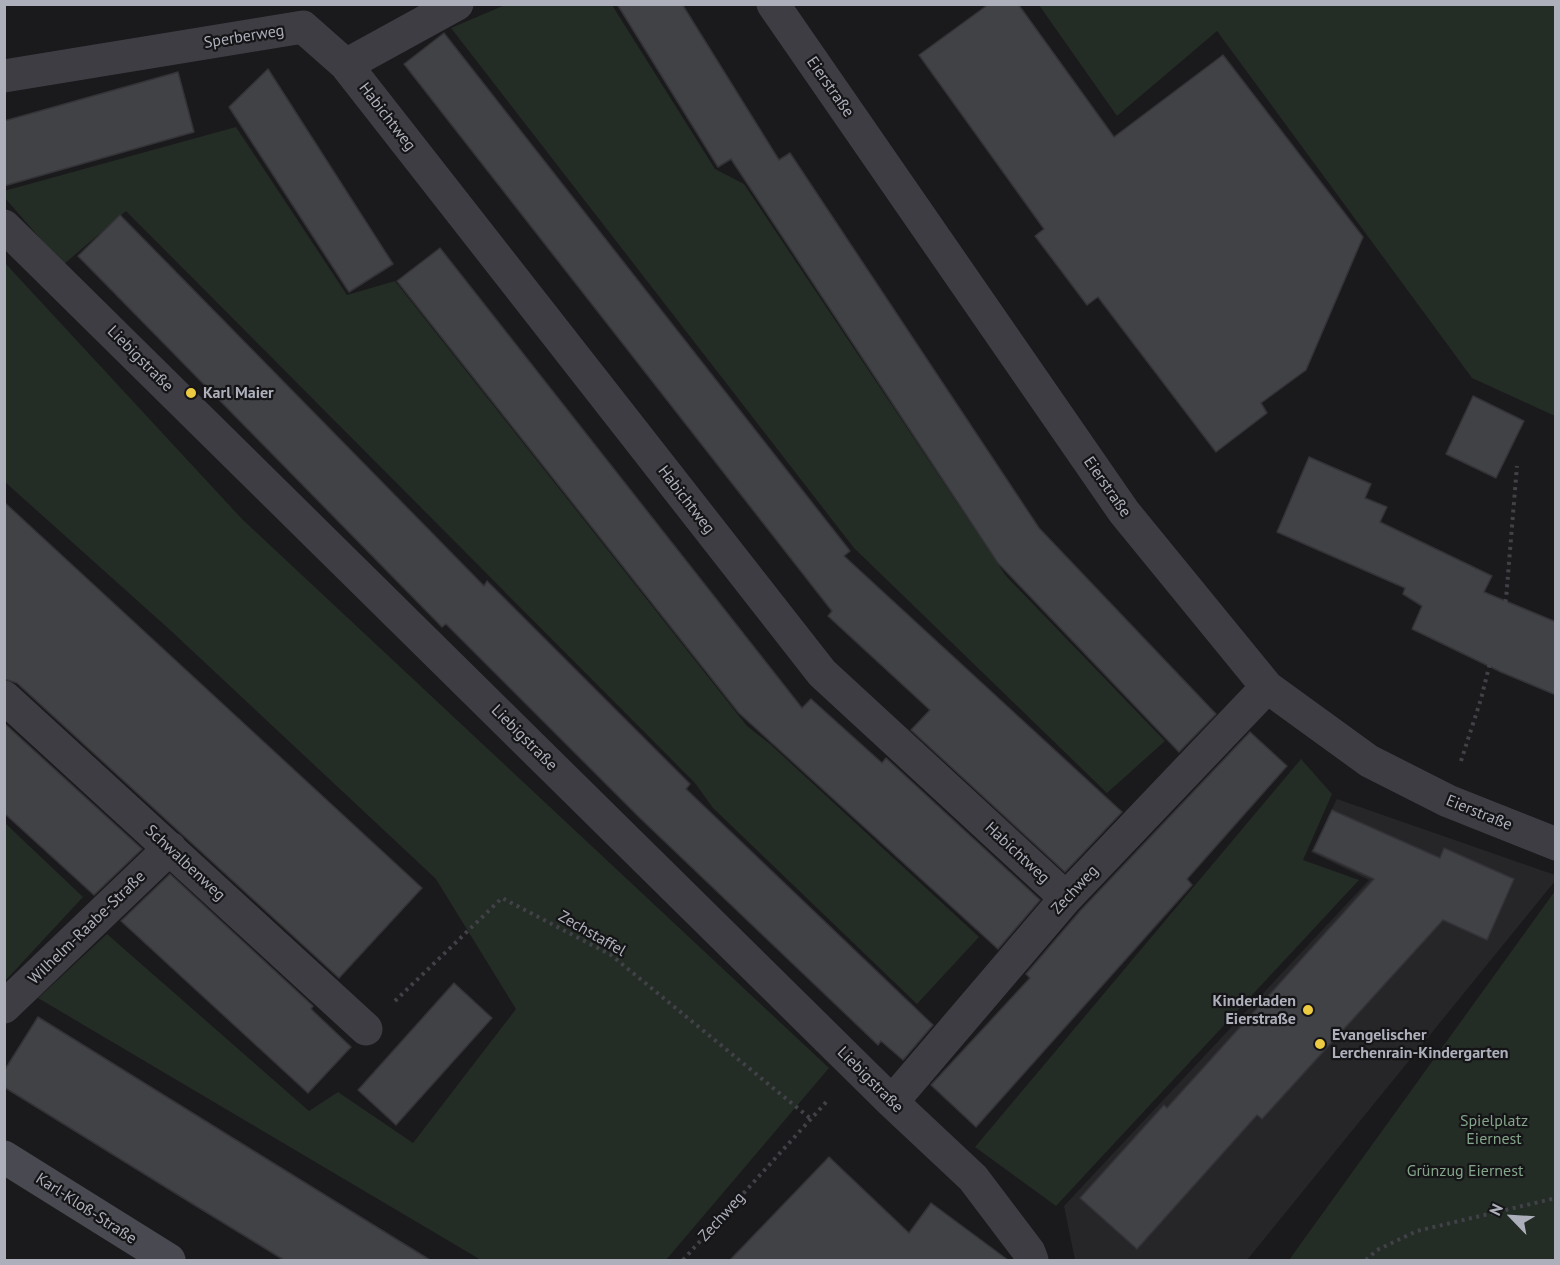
<!DOCTYPE html>
<meta charset="utf-8">
<style>
body{margin:0}
#map{position:relative;width:1560px;height:1265px;overflow:hidden;background:#1a1a1c;font-family:"PT Sans",sans-serif}
canvas{display:block}
.frame{position:absolute;inset:0;border:6px solid #adafbb;pointer-events:none}
.north{position:absolute;left:1482px;top:1187px;width:60px;height:60px;-webkit-text-stroke:4px #151517;paint-order:stroke;rotate:295deg;font-size:16px;font-weight:700;line-height:24px;text-align:center;color:#adafbb}
.north::after{content:'';display:block;margin:auto;width:21px;height:27px;background:#adafbb;clip-path:polygon(50% 0,100% 100%,50% 72%,0 100%)}
</style>
<div id="map">
<canvas width="1560" height="1265"></canvas>
<div class="frame"></div>
<div class="north">N</div>
</div>
<script>
const context = document.querySelector('canvas').getContext('2d');
context.lineJoin = 'round';
function paint(path, color) { context.fillStyle = color; context.fill(path, 'evenodd'); }
function trace(path, color, width, dash) { context.strokeStyle = color; context.lineWidth = width; context.lineCap = dash ? 'butt' : 'round'; context.setLineDash(dash || []); context.stroke(path); }
function drawText(font, color, halo, rows, align = 'center') {
  context.font = font + ' "PT Sans",sans-serif'; context.lineWidth = 4.5; context.setLineDash([]); context.textBaseline = 'middle'; context.strokeStyle = halo; context.fillStyle = color; for (const [text, x, y, turn = 0] of rows) {
    context.save(); context.translate(x, y); context.rotate((+turn || 0) * Math.PI / 180); context.textAlign = isNaN(turn) ? turn : align; if (halo) context.strokeText(text, 0, 0); context.fillText(text, 0, 0); context.restore();
  }
}
const built = new Path2D(`
 M1337,799L1555,875V881L1247,1260H1075L1064,1206L1369,880L1311,852Z`);
const green = new Path2D(`
 M505,5H612L715,169L744,184L1006,576L1165,741L1107,793L854,548L451,28Z
 M1039,5H1555V416L1472,378L1217,31L1117,116Z
 M236,127L347,295L395,281L747,726L770,744L979,937L917,1004L713,808L695,783L126,211L63,265L5,198L4,191Z
 M5,263L242,519L829,1068L666,1260H481L38,998L107,934L309,1111L338,1092L413,1143L516,1009L436,879L169,629L5,482Z
 M1301,759L1332,794L1303,860L1359,880L1056,1206L975,1147Z
 M5,823L83,897L5,981H4Z
 M1555,891V1260H1289Z`);
const building = new Path2D(`
 M617,4H682L779,160L790,153L1039,528L1216,714L1179,752L998,563L731,159L718,167Z
 M989,4H1018L1114,137L1223,55L1363,237L1306,370L1261,403L1267,413L1216,452L1098,297L1087,305L1035,236L1044,229L919,55Z
 M444,33L850,551L844,556L1122,812L1065,872L911,730L930,710L828,616L832,611L404,64Z
 M268,69L393,264L349,292L229,107Z
 M178,72L194,132L4,186V121Z
 M120,215L484,586L487,581L690,784L686,789L933,1025L903,1060L881,1041L878,1045L640,818L446,624L442,627L78,256Z
 M440,248L802,708L811,699L882,763L886,758L1040,900L998,949L739,713L397,281Z
 M1473,396L1524,421L1496,478L1446,454Z
 M1309,457L1371,484L1365,498L1387,507L1380,522L1492,576L1484,592L1556,622V695L1501,672L1412,629L1422,606L1403,594L1405,588L1277,532Z
 M4,502L422,888L339,978L17,683L4,679Z
 M4,723L142,849L94,895L4,813Z
 M1250,732L1287,766L1187,879L1192,885L976,1127L931,1085L1030,978L1026,974L1080,911Z
 M1332,810L1440,858L1444,848L1514,879L1487,940L1443,920L1262,1119L1257,1115L1137,1249L1080,1198L1164,1105L1167,1108L1374,879L1313,851Z
 M170,874L313,1006L311,1009L351,1047L308,1093L121,921Z
 M454,983L492,1018L396,1125L358,1090Z
 M38,1017L236,1140L430,1260H284L196,1206L4,1087V1071Z
 M829,1157L909,1233L931,1203L1008,1260H730Z`);
const path = new Path2D(`
 M1461,761L1481,699L1506,599L1517,466
 M395,1001L502,898L611,955L811,1119
 M683,1260L829,1099
 M1366,1260L1377,1250L1417,1231L1556,1198`);
const minor = new Path2D(`
 M773,4L1124,512L1267,687L1369,761L1448,801L1556,844
 M346,65L822,673L1066,898
 M4,76L303,27L346,65L457,4
 M4,226L892,1102L973,1178L1029,1252L1032,1260
 M4,697L366,1029
 M4,1007L170,848
 M892,1102L1066,898L1267,687`);
const secondary = new Path2D(`
 M4,1157L169,1260`);
const markers = [
 [191,393,6,"#eccb42"],
 [1308,1010,6,"#eccb42"],
 [1320,1044,6,"#eccb42"]
];
const streetNames = [
 ["Sperberweg",244,37,-9],
 ["Eierstraße",830,87,55],
 ["Habichtweg",387,117,52],
 ["Liebigstraße",140,359,45],
 ["Eierstraße",1107,487,55],
 ["Habichtweg",686,500,52],
 ["Liebigstraße",524,738,45],
 ["Eierstraße",1479,813,22],
 ["Habichtweg",1017,853,43],
 ["Schwalbenweg",185,863,43],
 ["Zechweg",1075,890,-47],
 ["Wilhelm-Raabe-Straße",87,928,-44],
 ["Zechstaffel",592,934,30],
 ["Liebigstraße",870,1080,45],
 ["Karl-Kloß-Straße",86,1209,33],
 ["Zechweg",722,1217,-48]
];
const poiNames = [
 ["Karl Maier",203,393],
 ["Kinderladen",1296,1001,"right"],
 ["Eierstraße",1296,1019,"right"],
 ["Evangelischer",1332,1035],
 ["Lerchenrain-Kindergarten",1332,1053]
];
const parkNames = [
 ["Spielplatz",1494,1121],
 ["Eiernest",1494,1139],
 ["Grünzug Eiernest",1465,1171]
];
paint(built, '#262629');
paint(green, '#242c26');
paint(building, '#414246');
trace(building, '#343438', 1.5);
trace(path, '#414248', 4, [3, 4.5]);
trace(minor, '#3d3d43', 33);
trace(secondary, '#494a51', 33);
for (const [x, y, r, color] of markers) { const dot = new Path2D(); dot.arc(x, y, r, 0, 2 * Math.PI); context.fillStyle = color; context.fill(dot); trace(dot, '#151517', 2); }
drawText('16px', '#adafbb', '#151517', streetNames);
drawText('bold 16px', '#adafbb', '#151517', poiNames, 'left');
drawText('16px', '#85a58b', '#151517', parkNames);
</script>
